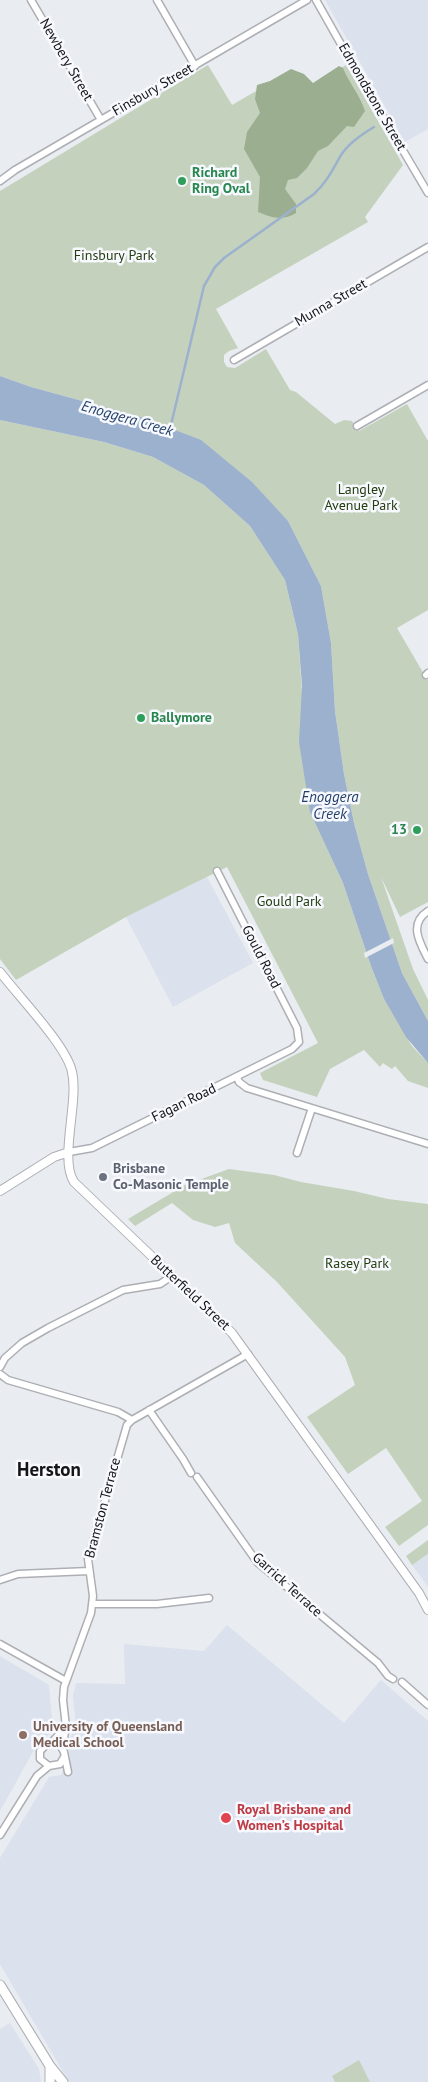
<!DOCTYPE html>
<meta charset="utf-8">
<style>
body{margin:0}
canvas{display:block;background:#e9ecf0}
</style>
<canvas width="428" height="2082"></canvas>
<script>
const context = document.querySelector('canvas').getContext('2d');
context.lineJoin = 'round';
function paint(path, color) { context.fillStyle = color; context.fill(path, 'evenodd'); }
function trace(path, color, width, dash) { context.strokeStyle = color; context.lineWidth = width; context.lineCap = dash ? 'butt' : 'round'; context.setLineDash(dash || []); context.stroke(path); }
function drawText(font, color, halo, rows, align = 'center') {
  context.font = font + ' "PT Sans",sans-serif'; context.lineWidth = 5; context.setLineDash([]); context.textBaseline = 'middle'; context.strokeStyle = halo; context.fillStyle = color; for (const [text, x, y, turn = 0] of rows) {
    context.save(); context.translate(x, y); context.rotate((+turn || 0) * Math.PI / 180); context.textAlign = isNaN(turn) ? turn : align; if (halo) context.strokeText(text, 0, 0); context.fillText(text, 0, 0); context.restore();
  }
}
const built = new Path2D(`
 M325,0H428V129L405,142Z
 M207,877L253,963L173,1007L126,917Z
 M428,1554V1587L412,1565Z
 M227,1625L344,1723L381,1680L428,1721V2082H69L0,1964V1858L49,1777L61,1775L70,1757L68,1743L76,1727L73,1695L76,1683L125,1684L124,1644L204,1651Z
 M0,1656L49,1685L53,1730L35,1748L0,1811Z
 M10,2023L39,2069L41,2082H0V2029Z`);
const green = new Path2D(`
 M208,65L232,105L282,76L294,96L346,65L403,165L365,217L368,222L216,309L238,348L229,351L224,355V362L227,367L235,368L266,349L290,390L296,392L335,424L344,420L352,421L359,431L407,404L428,441V610L397,628L428,681V902L400,917L381,877L413,969L428,1000V1021L402,973L368,874L354,823L344,774L335,711L331,643L321,586L288,521L170,427L141,417L31,387L0,376V191Z
 M0,420L104,442L153,457L204,485L250,526L285,580L298,634L310,812L343,883L371,966L384,999L412,1046L428,1063V1088L408,1081L395,1066L392,1069L383,1063L380,1067L364,1050L330,1069L317,1097L263,1080L260,1073L318,1043L227,867L126,917L16,980L0,959Z
 M229,1169L274,1175L301,1182L354,1191L388,1199L428,1204V1525L399,1546L385,1527L422,1501L386,1448L348,1474L307,1417L355,1385L345,1357L277,1282L235,1243L229,1223L215,1227L193,1220L172,1203L135,1226L128,1219L185,1185Z
 M428,1540V1554L412,1565L406,1556Z
 M359,2060L370,2082H335L332,2076Z`);
const forest = new Path2D(`
 M339,66L343,68C349,83 360,95 365,111L354,127L347,126L328,146L318,151L307,168L297,178L288,180L285,189L296,204V213C283,221 272,218 258,212L260,177L244,149L247,132L260,113L255,99L257,85L270,81L291,69L304,74L313,83Z`);
const water = new Path2D(`
 M0,376L31,387L141,417L201,440L252,482L288,521L321,586L331,643L335,711L344,774L354,823L368,874L402,973L428,1021V1063L406,1037L384,999L371,966L343,883L310,812L299,742L302,686L298,634L285,580L250,526L204,485L153,457L104,442L0,420Z`);
const pier = new Path2D(`
 M393,938L394,943L365,958L364,953Z`);
const stream = new Path2D(`
 M170,429L204,286L215,267L224,258L314,194C327,182 333,169 341,155C349,143 361,135 374,127`);
const minor = new Path2D(`
 M31,0L101,120
 M157,0L195,66
 M316,0L355,69L428,193
 M0,181L15,170L307,0
 M234,360L428,247
 M357,426L428,385
 M426,675L428,673
 M428,911C408,924 420,943 428,959
 M237,1077L239,1082L247,1088L428,1144
 M69,1152L92,1148L292,1049L299,1042L297,1028L217,871
 M297,1153L312,1108
 M0,1367L5,1358L22,1343L48,1328L123,1290L160,1284L172,1276
 M0,1374L8,1380L118,1412L132,1420
 M149,1410L183,1459L191,1473
 M197,1477L257,1562L378,1663L388,1676L393,1679
 M0,1580L18,1574L89,1571
 M93,1604H157L209,1598
 M0,1644L66,1681
 M402,1682L428,1705
 M52,1742L65,1728
 M62,1748L66,1727L63,1700L64,1687L91,1613L93,1596L88,1559L127,1425L132,1420L248,1354
 M64,1757L60,1764L49,1766L40,1759V1751L48,1743L60,1745L64,1752L68,1772
 M0,1835L37,1776L49,1766`);
const tertiary = new Path2D(`
 M0,972C18,996 67,1046 72,1072C79,1102 59,1159 74,1182L232,1333L419,1593L428,1610
 M0,1191L54,1157L69,1152`);
const secondary = new Path2D(`
 M0,1985L50,2066L63,2082
 M50,2082V2066`);
const markers = [
 [182,181,5,"#2e9e5b"],
 [141,718,5,"#2e9e5b"],
 [417,830,5,"#2e9e5b"],
 [103,1177,5,"#6b7280"],
 [23,1735,5,"#8d6e63"],
 [226,1818,6,"#e0444e"]
];
const streetNames = [
 ["Newbery Street",66,60,60],
 ["Finsbury Street",153,90,-30],
 ["Edmondstone Street",372,97,60],
 ["Munna Street",331,303,-30],
 ["Gould Road",261,957,63],
 ["Fagan Road",184,1103,-26],
 ["Butterfield Street",190,1293,43],
 ["Bramston Terrace",103,1508,-75],
 ["Garrick Terrace",287,1585,42]
];
const leisureNames = [
 ["Richard",192,173],
 ["Ring Oval",192,189],
 ["Ballymore",151,718],
 ["13",407,830,"right"]
];
const parkNames = [
 ["Finsbury Park",114,256],
 ["Langley",361,490],
 ["Avenue Park",361,506],
 ["Gould Park",289,902],
 ["Rasey Park",357,1264]
];
const worshipNames = [
 ["Brisbane",113,1169],
 ["Co-Masonic Temple",113,1185]
];
const educationNames = [
 ["University of Queensland",33,1727],
 ["Medical School",33,1743]
];
const healthNames = [
 ["Royal Brisbane and",237,1810],
 ["Women’s Hospital",237,1826]
];
const waterNames = [
 ["Enoggera Creek",127,419,16],
 ["Enoggera",330,798],
 ["Creek",330,815]
];
const districtNames = [
 ["Herston",49,1471]
];
paint(built, '#dbe1ed');
paint(green, '#c4d2bd');
paint(forest, '#9bae90');
paint(water, '#9cb1ce');
paint(pier, '#e9ecf0');
trace(stream, '#9cb1ce', 2.5);
trace(minor, '#adafb4', 9);
trace(tertiary, '#adafb4', 10);
trace(secondary, '#adafb4', 11);
trace(minor, '#fff', 6);
trace(tertiary, '#fff', 8);
trace(secondary, '#fff', 9);
for (const [x, y, r, color] of markers) { const dot = new Path2D(); dot.arc(x, y, r, 0, 2 * Math.PI); context.fillStyle = color; context.fill(dot); trace(dot, '#f7f9fe', 2); }
drawText('14px', '#151517', '#f7f9fe', streetNames);
drawText('bold 14px', '#27864d', '#f7f9fe', leisureNames, 'left');
drawText('14px', '#243e10', '#f7f9fe', parkNames);
drawText('bold 14px', '#5b616d', '#f7f9fe', worshipNames, 'left');
drawText('bold 14px', '#785e54', '#f7f9fe', educationNames, 'left');
drawText('bold 14px', '#be3a42', '#f7f9fe', healthNames, 'left');
drawText('italic 15px', '#234069', '#f7f9fe', waterNames);
drawText('bold 19px', '#151517', '#f7f9fe', districtNames);
</script>
